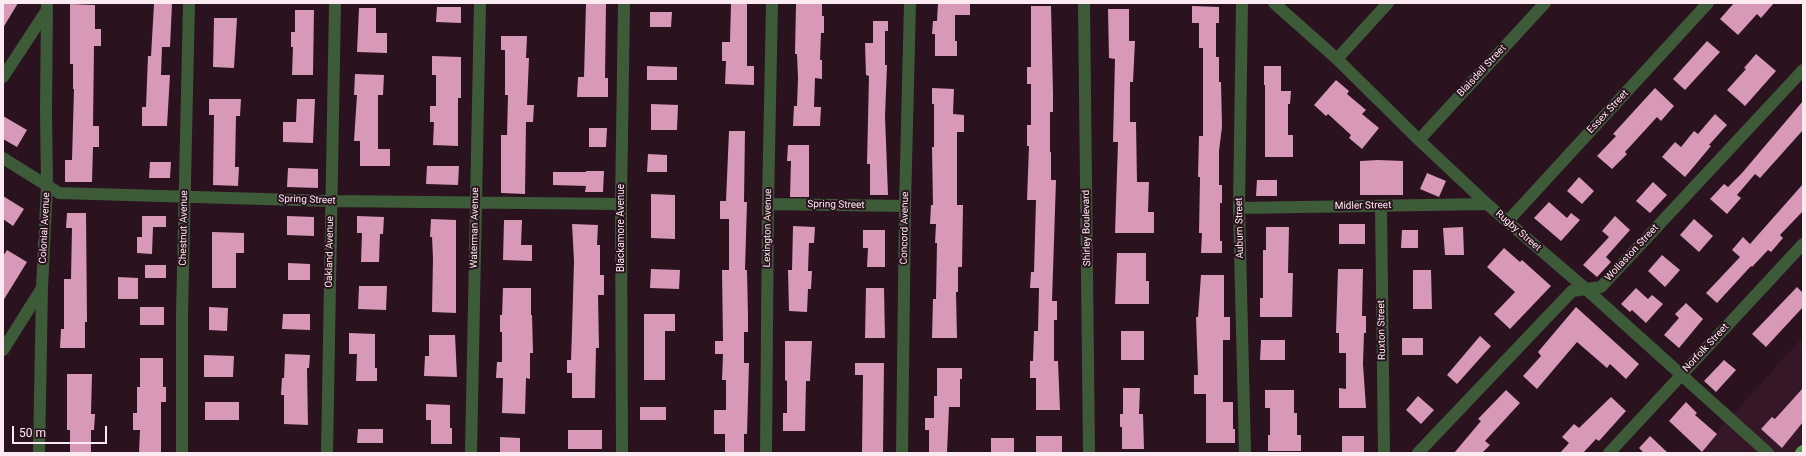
<!DOCTYPE html>
<style>
body{margin:0}
#map{position:relative;width:1806px;height:456px;overflow:hidden;background:#2a121e;font-family:Roboto,sans-serif}
canvas{display:block}
.frame{position:absolute;inset:0;border:4px solid #fceaf2;pointer-events:none}
.scale{position:absolute;left:12px;top:426px;width:95px;height:18px;box-sizing:border-box;border:2px solid #fceaf2;border-top:0;padding-left:5px;font-size:12px;line-height:14px;white-space:nowrap;color:#fceaf2;-webkit-text-stroke:3px #2a121e;paint-order:stroke}
</style>
<div id="map">
<canvas width="1806" height="456"></canvas>
<div class="frame"></div>
<div class="scale">50 m</div>
</div>
<script>
const context = document.querySelector('canvas').getContext('2d');
context.lineJoin = 'round';
function paint(path, color) { context.fillStyle = color; context.fill(path, 'evenodd'); }
function trace(path, color, width, dash) { context.strokeStyle = color; context.lineWidth = width; context.lineCap = dash ? 'butt' : 'round'; context.setLineDash(dash || []); context.stroke(path); }
function drawText(font, color, halo, rows, align = 'center') {
  context.font = font + ' Roboto,sans-serif'; context.lineWidth = 4; context.setLineDash([]); context.textBaseline = 'middle'; context.strokeStyle = halo; context.fillStyle = color; for (const [text, x, y, turn = 0] of rows) {
    context.save(); context.translate(x, y); context.rotate((+turn || 0) * Math.PI / 180); context.textAlign = isNaN(turn) ? turn : align; if (halo) context.strokeText(text, 0, 0); context.fillText(text, 0, 0); context.restore();
  }
}
const built = new Path2D(`
 M1803,337V451L1801,453H1698Z`);
const building = new Path2D(`
 M3,3H18L3,28Z
 M586,3H606L605,78H608V97H577L578,77H584Z
 M731,3H747V66H754V85L725,84L726,61H722V42H730Z
 M796,3H822V16H824V33H821L820,60H822V79L815,78L814,107H821L820,126H793L794,106H797L798,78L797,54H795Z
 M938,3H970V15H955V41H957V56H935V34H932L933,21H937Z
 M1734,3H1774L1761,18L1757,14L1738,35L1720,19Z
 M70,4L95,5V29H101V46H94L93,126H99V147H93L92,182H65V160H72L74,89H73V64H70Z
 M154,4H172L170,47H162L161,75H170L167,126H142V107H146L148,56H151Z
 M1031,6H1051L1053,93V112H1050V152H1051V180H1056L1052,301H1057V320H1054V361H1058L1060,410H1036V378H1030V361H1033L1034,331H1038L1039,288H1030L1031,272H1034L1036,200H1027L1029,146H1027V125H1031V84H1027V67H1031Z
 M1192,6L1219,7V23H1216V57H1219V82H1221L1222,127L1219,151V185H1222V203H1220V241H1222V253H1201L1202,233H1199L1200,177H1198L1199,136H1203V48H1199V23H1192Z
 M437,7H461V23L436,22Z
 M359,8H376V33H387V53L357,52Z
 M1108,9H1129V41H1135L1133,82H1130V122H1136L1137,182H1149L1148,212H1154V233H1115L1118,142H1113L1115,59L1109,58Z
 M295,10H314L313,75H292L293,47H291V32H295Z
 M650,12H672L671,27H650Z
 M214,18H237L234,68L213,67Z
 M873,21H888V31H885V65H887L885,116L888,195H870V164H867L869,76L866,75L865,43H873Z
 M501,36H527L526,58H529L527,105H534L533,122H526L525,194L501,193V135H507L508,95H505V50H501Z
 M1707,41L1720,52L1685,90L1673,79Z
 M1756,54L1776,71L1745,106L1727,90L1746,69L1744,68Z
 M432,56L461,57V98H458V146L433,145L434,122H430V106H436V75H432Z
 M647,66L677,67V80H647Z
 M1264,66H1281V91H1291L1290,104H1288V135H1293V157H1265V85H1264Z
 M355,74L384,75L383,95H378V149H390V166H360V141H354L357,95H354Z
 M1336,80L1349,91L1347,94L1366,110L1362,114L1379,128L1362,149L1349,138L1351,135L1328,114L1326,116L1314,105Z
 M932,88L954,89L953,114L964,115V132H957V205H963L962,267H958V292H956L957,338H932L933,299H936L937,243H935L936,224H930L931,205H933L932,147H934V104H932Z
 M1655,88L1674,106L1661,121L1657,117L1625,152L1627,154L1612,169L1597,156L1616,136L1613,134Z
 M209,99H241L240,116H236L235,167H239L238,186L213,185L214,115H209Z
 M297,99H315L313,143L283,142V122H296Z
 M1803,101V130L1760,178L1755,174L1737,195L1741,198L1727,214L1710,199L1724,184L1728,187L1742,173Z
 M651,104L678,105L677,130H651Z
 M1715,114L1727,125L1709,145L1711,146L1685,177L1662,157L1675,142L1681,147L1694,131L1698,134Z
 M3,116L27,130L17,147L3,139Z
 M589,128H607L606,147H589Z
 M729,131H745L744,202H747L745,270H747L748,316V332H744V363H749L747,434H744V453H725V434H714V410H726V380H722L723,354H715V341H723L722,270H729V219H720V201H726Z
 M788,145H809V197H790L791,161H787Z
 M648,154L667,155V172H647Z
 M1378,160L1403,161V195H1360V161Z
 M150,162H171L170,178H149Z
 M427,166H459L458,185L426,184Z
 M288,168L318,169V188L287,187Z
 M586,171H604L603,192H585L586,186L553,185V172H586Z
 M1427,173L1446,181L1439,197L1420,189Z
 M1579,177L1594,191L1582,204L1567,191Z
 M1257,180H1277V196H1256Z
 M1653,182L1667,195L1650,213L1636,201Z
 M1803,184V211L1780,235L1783,238L1771,252L1768,250L1752,267L1751,266L1717,303L1706,293L1740,257L1732,250L1743,237L1750,244Z
 M651,194L675,195V239L651,238Z
 M3,196L24,209L13,226L3,219Z
 M1549,202L1567,218L1571,213L1580,220L1561,241L1534,218Z
 M67,213H86L87,322H85V348H60L61,329H64V279H71L72,228H66Z
 M142,216H166V227H153L152,254L137,253V237H142Z
 M287,216L314,217V236L287,235Z
 M357,216L384,217L383,234H380L379,262H361L362,233H357Z
 M1615,216L1630,230L1606,257L1611,262L1597,277L1583,265L1609,237L1602,231Z
 M431,219L456,220V313L432,312L433,258L432,237H430Z
 M1694,219L1713,236L1699,252L1680,235Z
 M504,220H522L521,245H532V261L503,260Z
 M572,224L598,225L597,245H600V275H604V295H598L599,348H596L595,398H572V373H567V360H571L572,331L574,261Z
 M1339,224H1365V244H1339Z
 M793,226L815,227L814,243H809L808,271H812L811,289H808L807,312L789,311L788,270H792Z
 M1266,227H1289L1288,273H1293L1292,317H1260V298H1263V250H1266Z
 M1463,227L1464,255H1445L1443,228Z
 M863,230H885V267H867L868,248H863Z
 M1402,230H1418V248H1401Z
 M212,232L244,233V253H236V288H212Z
 M1504,248L1520,262L1522,260L1551,286L1510,329L1494,314L1515,292L1487,267Z
 M7,250L27,262L3,301V256Z
 M1117,253H1146V281H1149V304H1115Z
 M1662,255L1680,270L1665,287L1648,271Z
 M288,263L310,264V280H288Z
 M145,265H166V278H145Z
 M651,269L680,270L679,289L650,288Z
 M1338,269H1363L1362,316H1366V333H1364L1363,364L1366,408H1339V388L1346,389V353H1339V333H1336Z
 M1413,270H1431L1432,309H1413Z
 M1201,275H1224V317H1230V340H1223V402H1233V429H1235V443H1206V394H1194V375H1198L1196,317H1198Z
 M118,277L138,278V299H118Z
 M359,286H387L386,310L358,309Z
 M1797,287L1803,293V307L1766,347L1752,334Z
 M503,288H531V315H532L533,353H530V379L526,378L525,414L502,413L503,378H496L497,362H502V332H500V315H502Z
 M866,288H884L885,338H865Z
 M1636,288L1648,299L1652,295L1663,304L1646,323L1632,310L1630,312L1621,304Z
 M1686,303L1703,319L1679,348L1664,335L1679,318L1675,314Z
 M140,307H164V325H140Z
 M209,307L228,308L227,331L209,330Z
 M1576,307L1639,364L1626,379L1610,364L1607,368L1577,342L1537,389L1523,376L1541,356L1538,352Z
 M283,314H310V330L282,329Z
 M644,314H675V331H665V380H644Z
 M1121,331H1144V360H1121Z
 M349,333L375,334V368H377V381H356L357,354H349Z
 M429,335H455L457,377L424,376L425,356H429Z
 M1480,336L1491,346L1457,384L1447,375Z
 M1402,338H1423V355H1402Z
 M1261,340H1285V360H1260Z
 M785,341H812L810,381H806L805,431H783V413H787V381L785,380Z
 M285,354L310,355L309,368H307L308,425L284,424V395H281L282,378H284Z
 M204,355L234,356L233,377H204Z
 M140,358H163V387H166V402H161V453H139L140,430H133V413H137V387H140Z
 M1724,360L1736,370L1716,392L1704,381Z
 M855,363H884L883,453H862L863,375H855Z
 M937,368H962V379H960V407H949L947,453H929V430H925V418H934V396H937Z
 M67,374H92L91,414H95L94,430H91V453H70V430H67Z
 M1123,388H1140L1139,414H1143L1144,449H1122V427H1120V414H1123Z
 M1803,388V422L1782,448L1761,429L1772,417L1775,419Z
 M1265,390H1294V413H1297V435H1301V451H1268V435H1270V408H1265Z
 M1506,390L1520,403L1485,441L1490,445L1482,453H1454L1481,421L1478,419Z
 M1418,396L1434,410L1421,424L1406,410Z
 M1611,397L1626,411L1599,441L1596,439L1583,453H1560L1569,443L1562,437L1574,424L1579,428Z
 M205,402H239V420H205Z
 M1686,402L1697,413L1695,415L1717,434L1702,452L1669,421Z
 M426,404L450,405V428H452V444H431V420H426Z
 M640,407H666V420H640Z
 M358,429H383V443H357Z
 M568,430H602V449H568Z
 M1036,436H1062V453H1036Z
 M1342,436H1364V452H1342Z
 M1650,436L1668,453H1644L1639,448Z
 M500,437L520,438V453H500Z
 M991,438H1014V453H991Z`);
const minor = new Path2D(`
 M1084,3L1089,453
 M1242,3L1239,208L1245,453
 M1274,3L1337,59L1419,140L1487,204L1586,289L1768,453
 M1337,59L1388,3
 M3,77L47,10
 M1419,140L1545,3
 M3,158L59,193L331,201L621,204
 M768,204L905,206
 M1381,206L1384,453
 M1239,208L1487,204
 M1507,222L1708,3
 M3,350L42,288
 M182,453V315L189,3
 M327,453L335,3
 M471,453L480,3
 M622,453L621,204L624,3
 M766,453L768,204L772,3
 M902,453L905,206L910,3
 M1418,453L1572,291L1601,287L1803,70
 M1609,453L1803,244`);
const tertiary = new Path2D(`
 M39,453L42,288L47,185L46,111L47,3`);
const primary = new Path2D(`
 M1801,453L1803,451`);
const streetNames = [
 ["Blaisdell Street",1482,71,-47],
 ["Essex Street",1608,112,-47],
 ["Spring Street",307,200,2],
 ["Spring Street",836,205,1],
 ["Midler Street",1363,206,-1],
 ["Colonial Avenue",45,228,-87],
 ["Chestnut Avenue",184,228,-89],
 ["Waterman Avenue",475,228,-89],
 ["Blackamore Avenue",621,228,-90],
 ["Lexington Avenue",768,228,-89],
 ["Concord Avenue",905,228,-89],
 ["Shirley Boulevard",1087,228,-91],
 ["Auburn Street",1240,228,-91],
 ["Rugby Street",1518,231,41],
 ["Oakland Avenue",330,252,-89],
 ["Wollaston Street",1632,253,-47],
 ["Ruxton Street",1382,330,-91],
 ["Norfolk Street",1706,348,-47]
];
paint(built, '#361727');
paint(building, '#d898b7');
trace(minor, '#3d5b39', 12);
trace(tertiary, '#3d5b39', 12);
trace(primary, '#5c9b53', 12);
drawText('10px', '#fceaf2', '#2a121e', streetNames);
</script>
